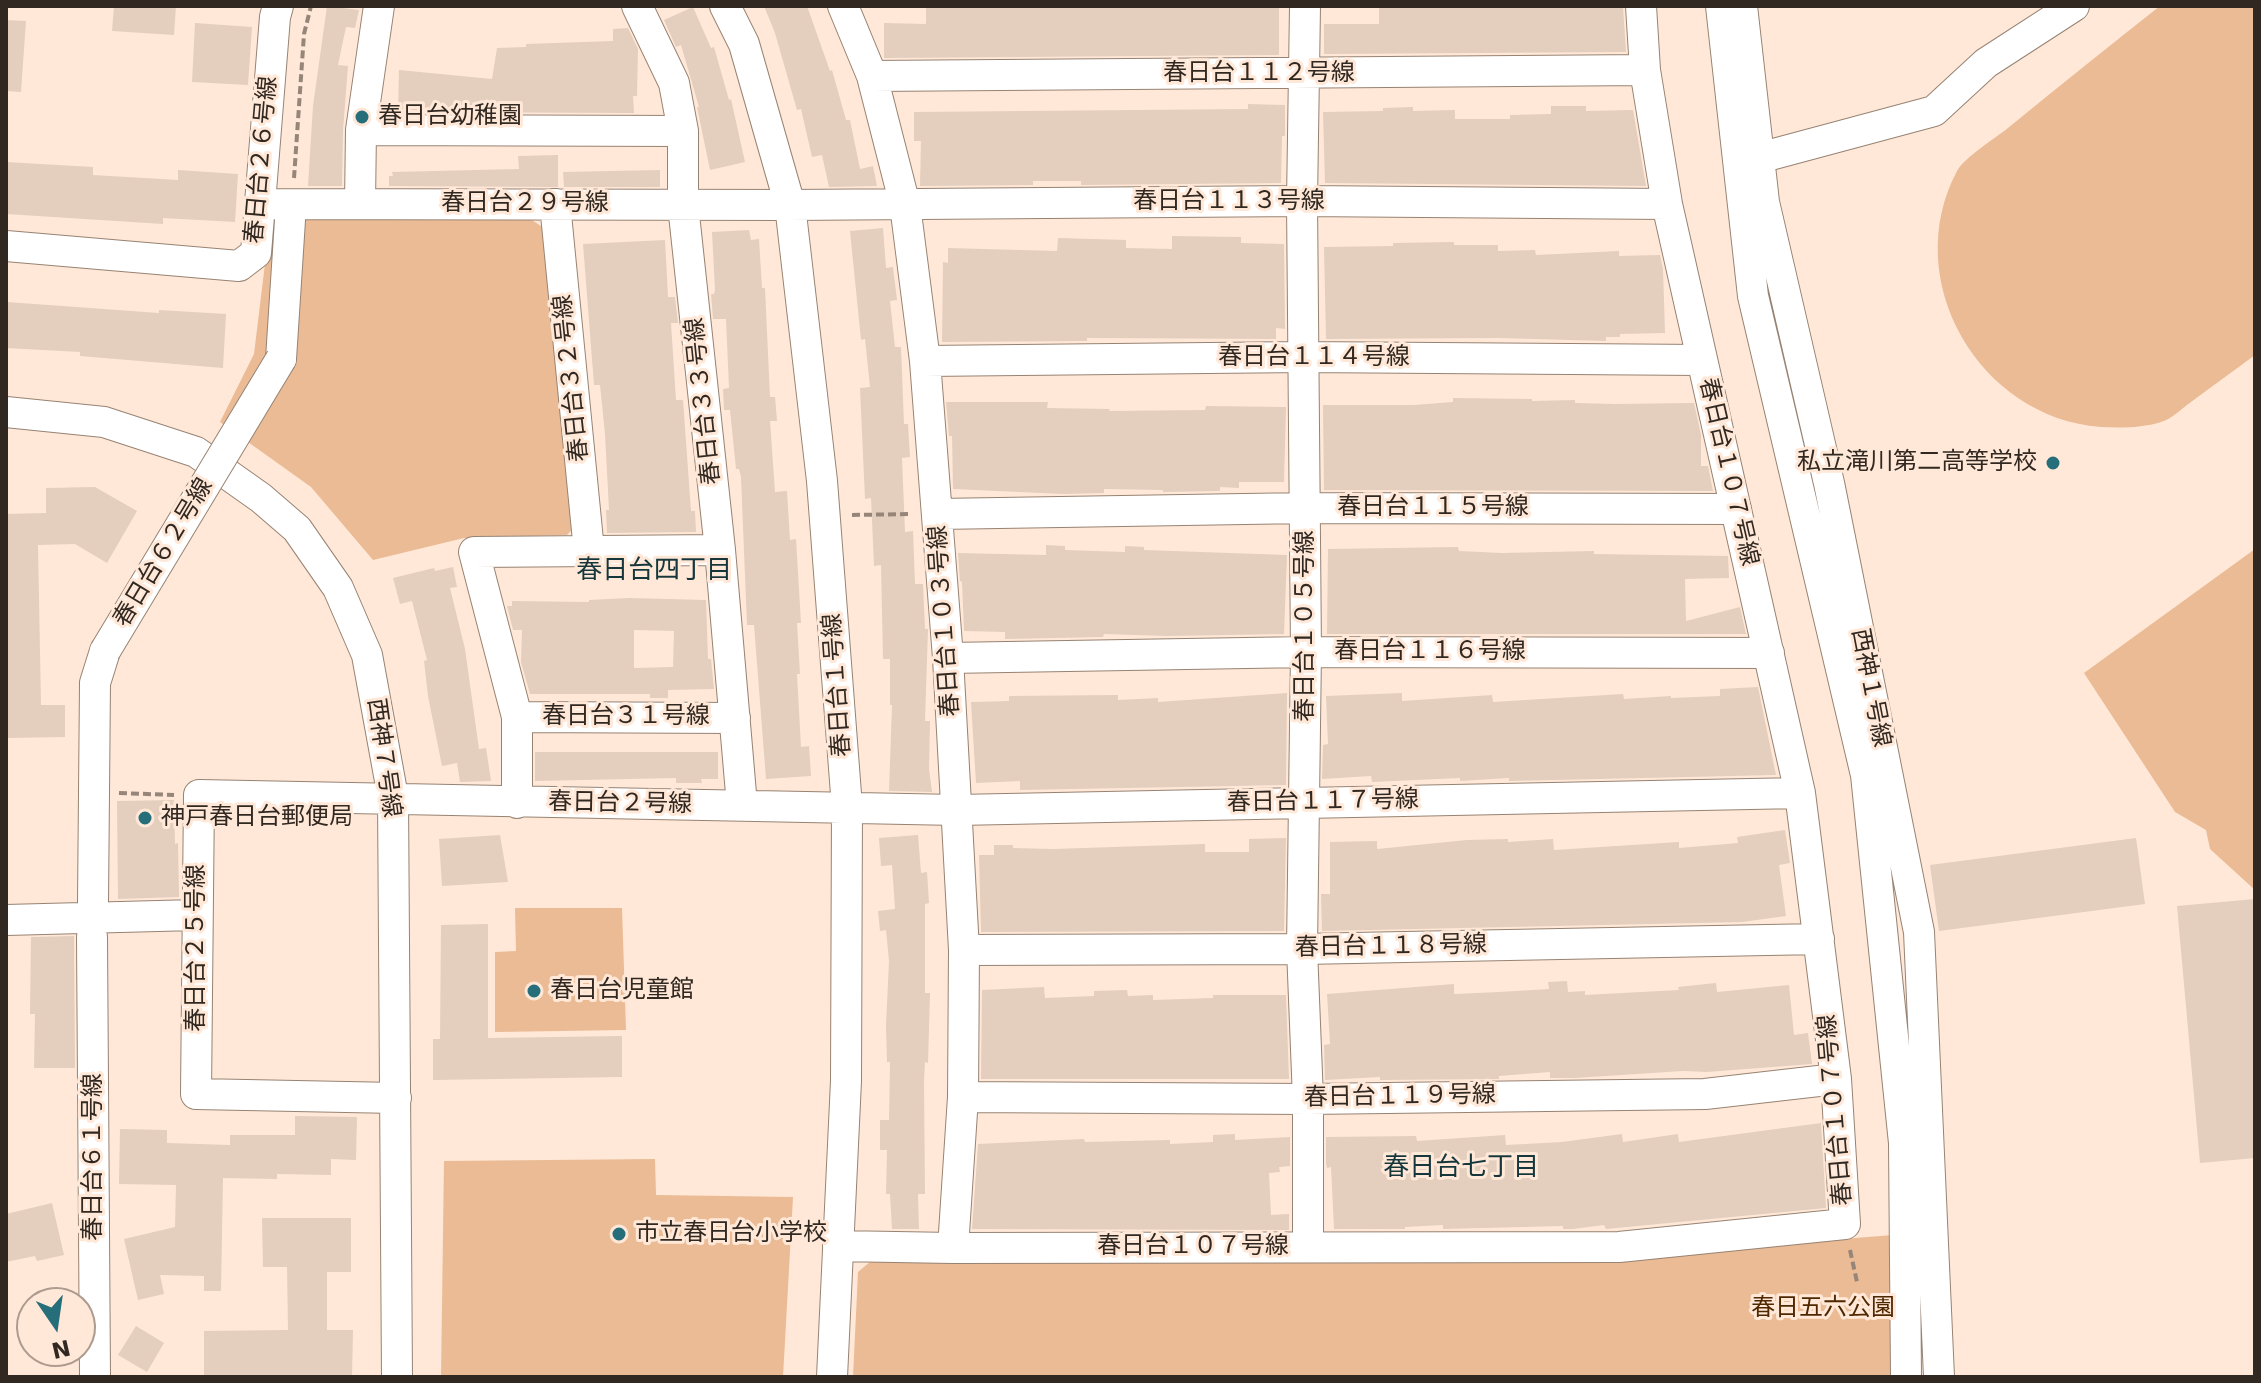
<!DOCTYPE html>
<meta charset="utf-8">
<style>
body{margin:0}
#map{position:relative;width:2261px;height:1383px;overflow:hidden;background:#ffe8d7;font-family:"DejaVu Sans",sans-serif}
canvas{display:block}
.frame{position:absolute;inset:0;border:8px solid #312822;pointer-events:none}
.north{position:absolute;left:16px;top:1287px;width:80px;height:80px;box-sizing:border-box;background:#ffe8d7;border:2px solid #ad9b8f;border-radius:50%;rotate:167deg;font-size:22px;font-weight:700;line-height:32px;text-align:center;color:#312822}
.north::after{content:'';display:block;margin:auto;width:28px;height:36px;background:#266e79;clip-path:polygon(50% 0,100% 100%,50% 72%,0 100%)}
</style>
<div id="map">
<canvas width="2261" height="1383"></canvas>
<div class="frame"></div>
<div class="north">N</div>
</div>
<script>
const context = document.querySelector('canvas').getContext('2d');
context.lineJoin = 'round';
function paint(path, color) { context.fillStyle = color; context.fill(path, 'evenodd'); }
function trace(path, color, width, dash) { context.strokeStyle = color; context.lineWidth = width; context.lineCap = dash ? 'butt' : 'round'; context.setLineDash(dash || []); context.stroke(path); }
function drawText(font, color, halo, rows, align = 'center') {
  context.font = font + ' "DejaVu Sans","Noto Sans JP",sans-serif'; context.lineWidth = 6; context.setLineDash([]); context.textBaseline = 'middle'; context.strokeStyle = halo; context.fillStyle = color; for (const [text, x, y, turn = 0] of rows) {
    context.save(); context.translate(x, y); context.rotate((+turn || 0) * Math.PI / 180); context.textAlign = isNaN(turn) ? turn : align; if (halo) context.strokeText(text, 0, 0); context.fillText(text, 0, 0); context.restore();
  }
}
const green = new Path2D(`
 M2160,6H2255V355C2234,371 2212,386 2191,402C2182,408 2172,419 2161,422C2142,428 2121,428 2101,427C1979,418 1899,280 1957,171C1965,157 1994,139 2008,128C2058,87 2109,46 2160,6Z
 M529,218L551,233L576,525L567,535L464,538L373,560L311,487L220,422L254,354L269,231L280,220Z
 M2255,549V890L2210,849L2206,830L2175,812L2084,673Z
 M515,908H622L626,1030L495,1032V952L516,951Z
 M655,1159L656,1195L793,1197L783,1377H441L444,1161Z
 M1893,1235L1890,1377H853L858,1272L871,1261L1580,1260Z`);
const building = new Path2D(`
 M114,6H176L174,35L112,31Z
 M327,6L359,10L355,28L346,27L338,65L348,66L343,130L342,186H308L313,106Z
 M764,6H807L830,71L832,70L846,120H850L860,169L873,166L877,186L829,187L822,155L812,157L801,109L797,110L775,33Z
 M926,6H1279V55L884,58V23L926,24Z
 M1379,6H1623L1626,52L1324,54V24H1379Z
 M693,7L711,48L714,47L729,100L731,99L745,162L710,170L697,107H699L681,45L676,47L664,20Z
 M6,20L26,21L21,92L6,91Z
 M195,23L252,27L248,85L192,82Z
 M628,28L638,49L637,96H633L634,113L398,112L399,70L492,79L497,48L526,47V44L613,41V29Z
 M1248,104L1285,105V136H1282L1281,183L1081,185V181H1033V185L920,186L921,141H914V112L1248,109Z
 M1551,106H1586V111L1633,110L1646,186L1325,183L1323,112L1383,111V108L1413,107V111L1455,110V119H1510V115L1551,114Z
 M558,155V187L389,186V176H393L392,172L519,169L518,156Z
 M6,162L93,167V175L178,180V170L238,174L235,222L163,218V224L6,214Z
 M660,170V187H564L563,172Z
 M883,228L886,268L893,267L897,300L890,301L895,347H901L904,424H908L910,457L902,458L905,532L913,531L915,584H923L925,629H928L925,721H930L929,769L932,792L889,791L892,705H890V659H883L881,565L874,566L871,498L865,499L860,388L870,387L865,339L861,340L850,231Z
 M749,230L751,240L759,239L762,288H765L770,397H775L777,421H770L775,492L787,491L790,540L796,539L801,623H797L800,674H797L801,747L809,746L811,776L766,779L754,625H747L741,477L739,469H736L730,410H724L723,389L729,388L726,319H713L711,294H714L715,290L712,232Z
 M1172,236L1241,237V243L1284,244L1285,329L1276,328V339L1087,338V341L942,342L943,262L948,263V248L1057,251L1058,238L1126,240V248L1172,249Z
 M665,240L668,297H675L678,323H671L676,400H683L691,511H695L696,532L607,533L606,510H609L605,434L600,385H594L583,244Z
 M1454,242V245H1498V251L1535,250L1536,255L1619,251V256L1660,255L1663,269L1665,333L1620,334V337H1606V341L1498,338L1326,339L1324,247L1393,246V243Z
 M7,302L159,313V310L226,314L223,368L80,356V352L6,348Z
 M1453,398L1532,399V401L1575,400V403L1615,404L1694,403L1701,435V466H1708L1713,491L1324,490L1323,405H1414L1453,402Z
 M946,402H1048L1047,408L1110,409L1109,411L1205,410L1206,406L1286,407L1284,482H1239V488L1220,487V491L1163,492V490L1104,489V493L1063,494L953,489L952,436H949Z
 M95,487L137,511L107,563L75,544L38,545L41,705H65V737L6,738V514L46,513V488Z
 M1046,545L1065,546V550L1125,552V546L1144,547V550L1287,555L1284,634L1167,636L1104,634L1103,637L1005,639V632L964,631L962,582L960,581L958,553L1046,555Z
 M1458,547L1459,551L1502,553L1594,551V554L1728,556L1729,578L1685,579L1686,621L1740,607L1746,634H1327L1328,549Z
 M453,567L457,587L450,588L465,649L479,749L486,748L491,781L460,782L457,763L442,766L428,696L424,661L427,660L412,601L400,604L393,578L434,568L435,571Z
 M629,598L706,600L708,659H711L714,689L668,690V698H650V694H530L521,662L522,630H513L507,606H512V601L589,602V600ZM634,630L674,631L673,667L634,668Z
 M1758,687L1776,775L1509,781V778L1460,781V778L1372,782L1371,776L1322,779L1323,745L1328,744L1326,696L1402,693V701L1492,695L1493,702L1623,694L1624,699L1671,696V698L1720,696V689Z
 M1287,693L1286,785L1020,790V781L976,783L971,702L1009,701V696L1118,695V700L1158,698V702Z
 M535,752H718V779H701L702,783H676V778L535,781Z
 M174,800L175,844L178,843L179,897L118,899L117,801Z
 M1785,830L1790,863L1779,865L1786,916L1742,922L1322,931L1321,894H1330V842L1377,841V849L1467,840L1508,839V842L1553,839L1554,850L1679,842V848L1738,843L1737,837Z
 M500,835L508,882L442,886L439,839Z
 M918,835L921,873L927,872L929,903L925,904V993H930L928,1063L925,1062L924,1081L925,1194H918L919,1229H892L890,1194H886L887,1150H880V1120H889L890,1062H887L886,1026L889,961L886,930L880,931L878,911L895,909L892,865L881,866L879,838Z
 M1286,838L1284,931L981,932L979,855H994V845H1013V848L1053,849L1205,844V852H1249V839Z
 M2136,838L2145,904L1939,931L1930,865Z
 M2255,899V1158L2200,1163L2177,906Z
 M488,924V1038L622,1036V1077L433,1080V1039H440L441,925Z
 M74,936L75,1068H34L35,1014H30L31,937Z
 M1567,981L1568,992L1585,991V995L1679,990L1678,987L1716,983L1717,992L1789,985L1794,1035L1808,1033L1812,1064L1707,1072L1683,1071L1575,1078H1550V1072L1499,1076V1079L1380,1080V1077L1325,1080L1324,1045L1330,1044L1327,994L1454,984V994L1499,992L1549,989L1548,982Z
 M1044,987L1045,998L1094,996V991L1127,990L1128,996L1153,995V1000L1213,998V995H1286L1289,1079H981L982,990Z
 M295,1116L357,1117L356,1160L331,1159V1175L277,1174V1179L223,1178L221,1291H204V1276L160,1275L164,1294L138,1300L124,1239L175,1227L176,1185L119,1184L120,1129L167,1130V1143L230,1145V1135H295Z
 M1821,1123L1826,1208L1606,1229L1604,1225L1573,1229H1563V1226L1443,1229V1225L1405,1227V1229H1334L1331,1167L1327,1168L1326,1164V1137L1416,1136L1417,1141L1505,1135L1506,1145L1562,1142L1622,1134L1623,1142L1678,1134L1679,1142Z
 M1235,1134V1140L1290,1137V1166L1279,1167L1280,1172L1269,1173L1271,1215L1289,1214V1230L972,1229L978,1144L1084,1139L1085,1142L1170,1140V1144L1213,1142V1135Z
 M52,1203L64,1255L37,1261L35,1256L6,1262V1214Z
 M262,1218H351V1272H327V1330H353L352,1377H204V1331L288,1330L287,1267H263Z
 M136,1326L164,1343L147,1372L118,1355Z`);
const path = new Path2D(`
 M294,178L304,34L311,6
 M852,515L911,514
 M119,793L174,795
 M1850,1250L1857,1282`);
const minor = new Path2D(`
 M637,6L674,83L683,131V205L720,550L742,805
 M725,6L744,44L790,205L822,481L847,807L846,1081L832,1377
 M843,6L872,76L905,205L925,361L948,658L964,950L963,1097L953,1248
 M1305,6L1302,201L1306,652L1302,949L1308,1099V1246
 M1721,6L1753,296L1866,775L1904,1143L1906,1377
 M1742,6L1764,202L1829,483L1919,932L1939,1377
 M872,76L1645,70
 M361,130L683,131
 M1759,158L1934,111L1986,63L2074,6
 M360,203L361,130L379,6
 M260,204L790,205L1302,201L1667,204
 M555,204L589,551
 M6,246L239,266L256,253L275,17L278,6
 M281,359L290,220
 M925,361L1303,357L1702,360
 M6,412L104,422L196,452L261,498L297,529L338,588L367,655L393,797L397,1377
 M938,514L1306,508L1736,509
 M948,658L1306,652L1769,653
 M517,717L735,718
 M517,803V717L474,552L720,550
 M93,902L95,683L105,651
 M6,920L196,915
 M92,937L95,1377
 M964,950L1302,949L1819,939
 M963,1097L1308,1099L1705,1094L1836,1079
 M396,1098L196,1094L199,795L957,810L1800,793
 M838,1246L953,1248L1619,1247L1845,1224L1836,1079L1800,793L1667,204L1645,70L1641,6`);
const minorBridge = new Path2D(`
 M105,651L281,359`);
const markers = [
 [362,117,8,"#266e79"],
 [2053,463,8,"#266e79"],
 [145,818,8,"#266e79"],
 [534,991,8,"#266e79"],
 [619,1234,8,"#266e79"]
];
const streetNames = [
 ["春日台１１２号線",1259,74],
 ["春日台２６号線",262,160,-85],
 ["春日台１１３号線",1229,202],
 ["春日台２９号線",525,204],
 ["春日台１１４号線",1314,358],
 ["春日台３２号線",572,378,-96],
 ["春日台３３号線",704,401,-96],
 ["春日台１０７号線",1728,472,77],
 ["春日台１１５号線",1433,508],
 ["春日台６２号線",164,553,-59],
 ["春日台１０３号線",945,621,-94],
 ["春日台１０５号線",1306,626,-90],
 ["春日台１１６号線",1430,652],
 ["春日台１号線",838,685,-94],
 ["西神１号線",1870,688,79],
 ["春日台３１号線",626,717],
 ["西神７号線",383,758,82],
 ["春日台１１７号線",1323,802,-1],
 ["春日台２号線",620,804,1],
 ["春日台１１８号線",1391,947,-1],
 ["春日台２５号線",197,948,-90],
 ["春日台１１９号線",1400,1097,-1],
 ["春日台１０７号線",1836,1110,-95],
 ["春日台６１号線",94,1157,-90],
 ["春日台１０７号線",1193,1247]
];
const poiNames = [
 ["春日台幼稚園",378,117],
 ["私立滝川第二高等学校",2037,463,"right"],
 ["神戸春日台郵便局",161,818],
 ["春日台児童館",550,991],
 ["市立春日台小学校",635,1234]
];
const parkNames = [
 ["春日五六公園",1823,1309]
];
const neighbourhoodNames = [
 ["春日台四丁目",654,571],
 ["春日台七丁目",1461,1168]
];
paint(green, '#eabb95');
paint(building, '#e4cebd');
trace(minor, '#978373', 32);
trace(path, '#96867a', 4, [8, 4]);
trace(minor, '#fff', 30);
trace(minorBridge, '#978373', 32, []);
trace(minorBridge, '#fff', 30);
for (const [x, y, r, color] of markers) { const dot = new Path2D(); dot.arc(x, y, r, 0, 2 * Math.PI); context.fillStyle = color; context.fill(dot); trace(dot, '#ffe8d7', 3); }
drawText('24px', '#312822', '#ffe8d7', streetNames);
drawText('24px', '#312822', '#ffe8d7', poiNames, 'left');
drawText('24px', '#4f2700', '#ffe8d7', parkNames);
drawText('26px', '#15373c', '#ffe8d7', neighbourhoodNames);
</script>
